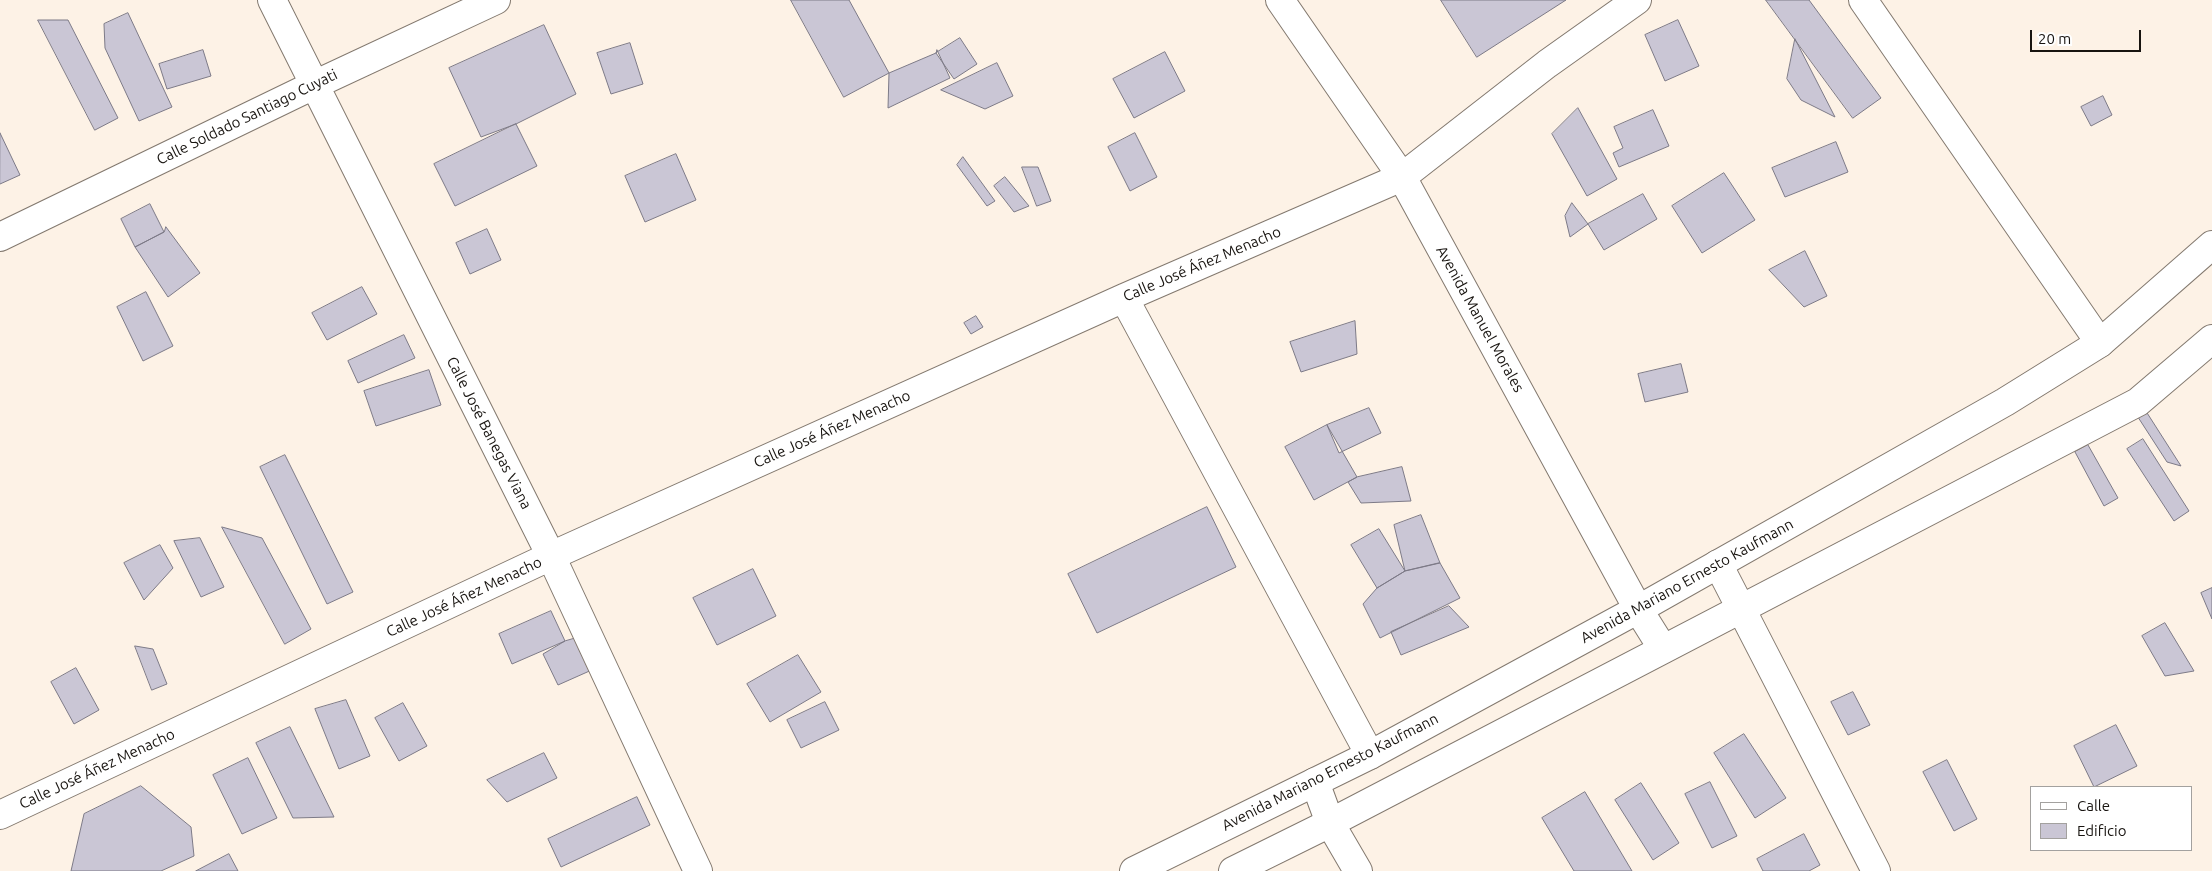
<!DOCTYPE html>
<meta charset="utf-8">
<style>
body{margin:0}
#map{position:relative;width:2212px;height:871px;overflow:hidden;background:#fdf2e6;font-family:Ubuntu,sans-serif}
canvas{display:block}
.legend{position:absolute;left:2030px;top:786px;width:162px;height:65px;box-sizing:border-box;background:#fff;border:1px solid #a3a19f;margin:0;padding:6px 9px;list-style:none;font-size:15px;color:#181410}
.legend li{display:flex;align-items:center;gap:10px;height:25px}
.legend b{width:25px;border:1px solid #a3a19f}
.scale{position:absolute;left:2030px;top:30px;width:111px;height:22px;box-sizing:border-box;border:2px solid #181410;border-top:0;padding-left:6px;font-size:15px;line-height:18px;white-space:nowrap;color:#181410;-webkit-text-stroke:4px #fff;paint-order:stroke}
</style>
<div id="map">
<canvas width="2212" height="871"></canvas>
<ul class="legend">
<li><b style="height:6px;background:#fff"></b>Calle</li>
<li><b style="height:14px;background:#cac6d5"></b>Edificio</li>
</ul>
<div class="scale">20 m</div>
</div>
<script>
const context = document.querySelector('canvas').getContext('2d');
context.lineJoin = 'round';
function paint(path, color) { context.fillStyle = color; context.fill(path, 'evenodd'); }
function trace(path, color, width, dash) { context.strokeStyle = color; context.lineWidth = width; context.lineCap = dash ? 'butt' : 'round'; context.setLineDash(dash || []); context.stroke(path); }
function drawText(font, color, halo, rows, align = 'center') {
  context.font = font + ' Ubuntu,sans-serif'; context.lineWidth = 4; context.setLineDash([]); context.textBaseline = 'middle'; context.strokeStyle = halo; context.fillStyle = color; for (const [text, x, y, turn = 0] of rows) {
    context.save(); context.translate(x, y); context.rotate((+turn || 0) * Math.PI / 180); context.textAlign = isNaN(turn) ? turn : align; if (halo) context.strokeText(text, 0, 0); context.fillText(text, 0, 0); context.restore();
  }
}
const building = new Path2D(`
 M791,0H849L889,73L844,97Z
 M1441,0H1566L1477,57Z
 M1766,0H1809L1881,98L1853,118Z
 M128,13L172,107L139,121L105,48L104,24Z
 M38,20H68L118,118L95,130Z
 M1678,20L1699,66L1665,81L1645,35Z
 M544,25L576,94L516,124L481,137L449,68Z
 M960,38L977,64L954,79L936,53Z
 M1795,39L1835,117L1801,100L1787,79Z
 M630,43L643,84L611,94L597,53Z
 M203,50L211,76L167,89L159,64Z
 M937,50L950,78L888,108L889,73L936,53Z
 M1165,52L1185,91L1134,118L1113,79Z
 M997,63L1013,96L985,109L941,90Z
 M2103,96L2112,115L2091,126L2081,107Z
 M1578,108L1617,179L1587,196L1552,134Z
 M1653,110L1669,146L1619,167L1613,153L1623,148L1614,127Z
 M516,124L537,166L455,206L434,164Z
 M0,133L20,175L0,184Z
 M1135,133L1157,177L1130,191L1108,147Z
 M1836,142L1848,172L1785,197L1772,168Z
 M676,154L696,200L645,222L625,176Z
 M963,157L995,201L987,206L957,165Z
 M1022,167H1038L1051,201L1037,206Z
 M1724,173L1755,220L1702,253L1672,206Z
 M1005,177L1029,206L1014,212L994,186Z
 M1643,194L1657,219L1604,250L1588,224Z
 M1572,203L1588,224L1570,237L1565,216Z
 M150,204L164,232L135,247L121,219Z
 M166,227L200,273L168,297L135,247L164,232Z
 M487,229L501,260L470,274L456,243Z
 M1805,251L1827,296L1804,307L1769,270Z
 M362,287L377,314L327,340L312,313Z
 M146,292L173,346L143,361L117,307Z
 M976,316L983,327L971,334L964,323Z
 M1355,321L1357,354L1301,372L1290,342Z
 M404,335L415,358L358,383L348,361Z
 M1681,364L1688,392L1645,402L1638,374Z
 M429,370L441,405L376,426L364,391Z
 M2142,405L2181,466L2167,462L2134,411Z
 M1369,408L1381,433L1339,453L1327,425Z
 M1327,425L1357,477L1314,500L1285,447Z
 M2143,439L2189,511L2174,521L2127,449Z
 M2088,445L2118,498L2104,506L2075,452Z
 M285,455L353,592L327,604L260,467Z
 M1402,467L1411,501L1361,503L1348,482L1357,477Z
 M1207,507L1236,567L1097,633L1068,574Z
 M1421,515L1440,563L1405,571L1394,525Z
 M222,527L262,538L311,629L285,644Z
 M1379,529L1405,571L1377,588L1351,545Z
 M200,538L224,587L201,597L174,541Z
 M160,545L173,568L144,600L124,563Z
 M1440,563L1460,598L1380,638L1363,604L1377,588L1405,571Z
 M753,569L776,616L717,645L693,598Z
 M2212,588V619L2201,593Z
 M1449,606L1469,627L1401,655L1391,632Z
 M551,611L565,641L512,664L499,634Z
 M2165,623L2194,671L2165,676L2142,636Z
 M580,637L594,669L558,685L543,654L565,641Z
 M135,646L153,649L167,684L152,690Z
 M798,655L821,692L770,722L747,684Z
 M76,668L99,710L74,724L51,682Z
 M1853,692L1870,725L1848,735L1831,702Z
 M346,700L370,756L339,769L315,709Z
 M825,702L839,730L801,748L787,720Z
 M403,703L427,746L399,761L375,718Z
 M2116,725L2137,766L2094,787L2074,746Z
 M290,727L334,817L293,818L256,743Z
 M1744,734L1786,798L1755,818L1714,753Z
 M544,753L557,778L507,802L487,780Z
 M248,758L277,818L242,834L213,775Z
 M1947,760L1977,819L1954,831L1923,772Z
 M1710,782L1737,836L1712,848L1685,794Z
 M1641,783L1679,843L1653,860L1615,800Z
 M141,786L191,827L194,856L161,871H71L84,814Z
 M1585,792L1632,871H1574L1542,818Z
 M637,797L650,825L561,867L548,839Z
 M1804,834L1820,865L1809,871H1763L1757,859Z
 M229,854L238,871H196Z`);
const minor = new Path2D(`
 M272,0L551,556L698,871
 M1863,0L2100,343
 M0,237L314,85L496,0
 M1124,298L1370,755
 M1718,564L1876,871
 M1315,782L1330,823L1358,871
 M0,815L551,556L1124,298L1402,177L1547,64L1637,0`);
const tertiary = new Path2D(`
 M1280,0L1402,177L1638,609L1663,649`);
const secondary = new Path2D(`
 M1134,871L1370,755L1646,605L2005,402L2100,343L2212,245
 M1233,871L1330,823L2138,402L2212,339`);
const streetNames = [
 ["Calle Soldado Santiago Cuyati",247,117,-26],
 ["Calle José Áñez Menacho",1202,264,-23],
 ["Avenida Manuel Morales",1480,319,61],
 ["Calle José Áñez Menacho",832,429,-24],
 ["Calle José Banegas Viana",489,433,63],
 ["Avenida Mariano Ernesto Kaufmann",1687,581,-29],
 ["Calle José Áñez Menacho",464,597,-25],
 ["Calle José Áñez Menacho",97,769,-25],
 ["Avenida Mariano Ernesto Kaufmann",1330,772,-27]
];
paint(building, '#cac6d5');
trace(building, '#7d7a87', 1);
trace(minor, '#83796f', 30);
trace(tertiary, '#83796f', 30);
trace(secondary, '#83796f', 30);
trace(minor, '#fff', 28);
trace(tertiary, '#fff', 28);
trace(secondary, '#fff', 28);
drawText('15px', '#181410', '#fff', streetNames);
</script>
